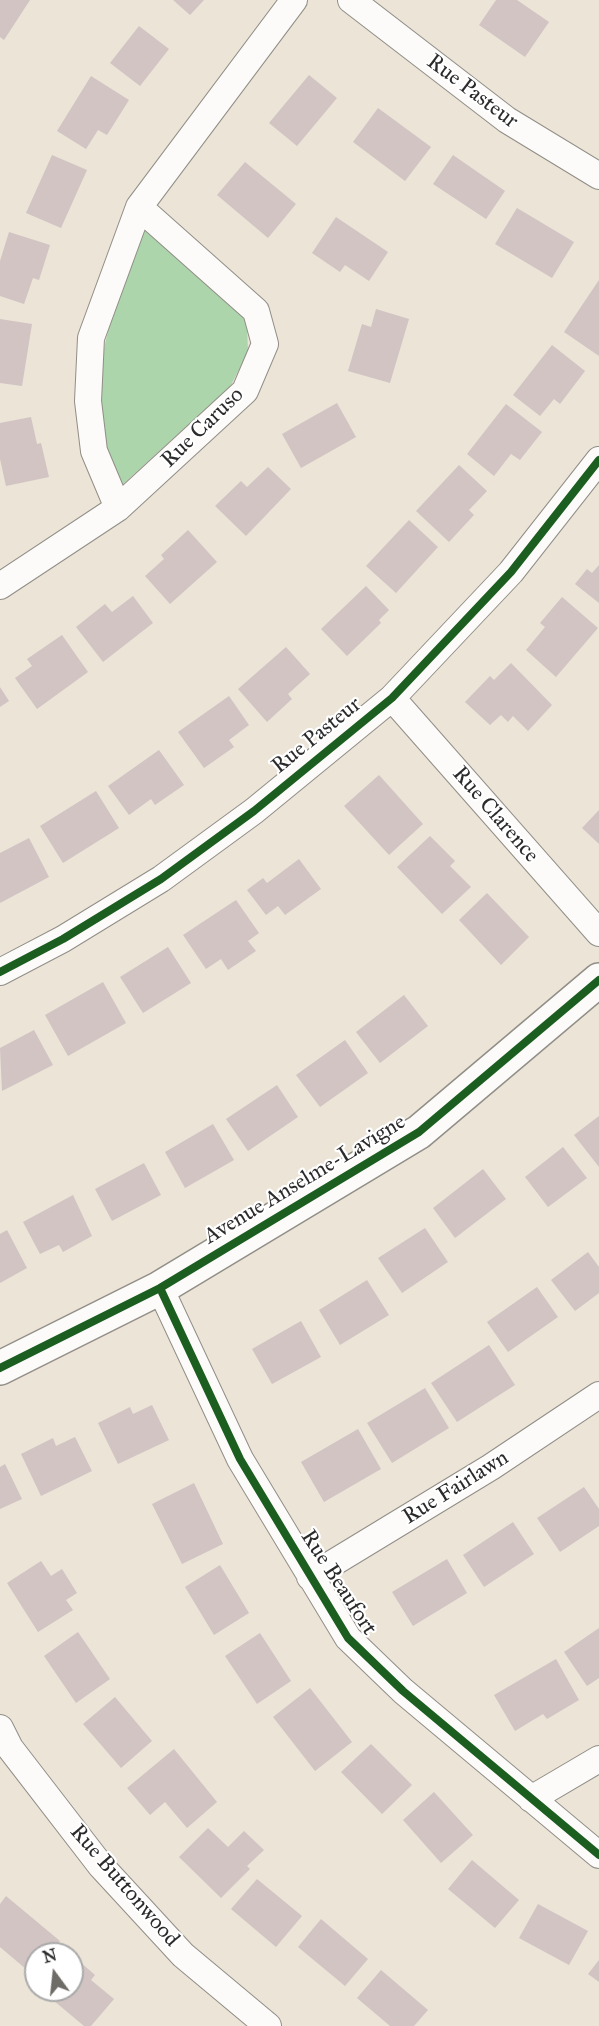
<!DOCTYPE html>
<style>
body{margin:0}
#map{position:relative;width:599px;height:2026px;overflow:hidden;background:#ebe4d7;font-family:"IM FELL Great Primer",serif}
canvas{display:block}
.north{position:absolute;left:24px;top:1942px;width:60px;height:60px;box-sizing:border-box;background:#fff;border:2px solid #aaa;border-radius:50%;rotate:345deg;font-size:16px;font-weight:700;line-height:24px;text-align:center;color:#2b2b2b}
.north::after{content:'';display:block;margin:auto;width:21px;height:27px;background:#6e6c67;clip-path:polygon(50% 0,100% 100%,50% 72%,0 100%)}
</style>
<div id="map">
<canvas width="599" height="2026"></canvas>
<div class="north">N</div>
</div>
<script>
const context = document.querySelector('canvas').getContext('2d');
context.lineJoin = 'round';
function paint(path, color) { context.fillStyle = color; context.fill(path, 'evenodd'); }
function trace(path, color, width, dash) { context.strokeStyle = color; context.lineWidth = width; context.lineCap = dash ? 'butt' : 'round'; context.setLineDash(dash || []); context.stroke(path); }
function drawText(font, color, halo, rows, align = 'center') {
  context.font = font + ' "IM FELL Great Primer",serif'; context.lineWidth = 4.5; context.setLineDash([]); context.textBaseline = 'middle'; context.strokeStyle = halo; context.fillStyle = color; for (const [text, x, y, turn = 0] of rows) {
    context.save(); context.translate(x, y); context.rotate((+turn || 0) * Math.PI / 180); context.textAlign = isNaN(turn) ? turn : align; if (halo) context.strokeText(text, 0, 0); context.fillText(text, 0, 0); context.restore();
  }
}
const green = new Path2D(`
 M145,224L236,305L247,324L248,352L230,387L122,485C118,476 112,466 108,456C81,378 119,296 145,224Z`);
const building = new Path2D(`
 M0,0H30L4,40L0,37Z
 M173,0H204L190,15Z
 M496,0H517L549,22L525,57L479,25Z
 M139,26L169,49L140,86L110,63Z
 M309,75L337,98L297,146L269,123Z
 M91,76L129,100L107,135L98,130L86,149L57,131Z
 M378,108L431,147L405,181L353,142Z
 M52,155L87,170L61,228L26,213Z
 M453,155L505,191L486,219L433,184Z
 M245,162L296,204L268,238L217,195Z
 M517,208L574,242L552,278L495,244Z
 M336,217L388,252L369,281L345,265L340,272L312,253Z
 M9,232L50,245L39,280L33,278L24,304L0,296V261Z
 M599,280V356L564,332Z
 M376,309L409,319L390,383L348,371L362,324L371,327Z
 M0,319L32,324L22,386L0,383Z
 M552,345L585,371L560,404L554,399L540,416L513,395Z
 M337,403L356,437L301,468L282,434Z
 M506,404L542,432L520,460L511,454L494,476L467,454Z
 M31,417L37,444L41,443L49,477L6,486L0,459V423Z
 M459,465L487,491L469,510L474,515L449,542L416,511Z
 M268,467L291,489L246,536L215,506L241,481L247,487Z
 M409,520L438,547L396,593L366,566Z
 M188,530L217,562L170,604L145,576L164,559L161,555Z
 M599,565V603L575,584L587,569L592,573Z
 M366,586L389,610L379,620L381,623L347,656L321,629Z
 M133,596L153,623L103,662L76,627L105,604L112,612Z
 M562,597L598,628L556,677L526,650L545,627L540,623Z
 M62,635L88,672L37,709L15,678L32,666L27,659Z
 M286,647L310,674L288,694L292,699L267,722L238,689Z
 M511,663L552,705L528,731L513,716L508,722L501,715L490,725L465,702L490,676L494,680Z
 M0,687L9,701L0,707Z
 M229,696L249,725L229,740L234,747L204,768L178,732Z
 M159,750L184,785L155,805L151,799L129,815L108,786Z
 M379,775L423,824L389,855L344,806Z
 M96,791L119,828L63,863L40,826Z
 M599,810V844L582,828Z
 M430,836L455,861L450,866L471,887L442,914L397,867Z
 M29,838L49,877L0,903V853Z
 M299,859L321,889L285,915L278,906L266,915L247,890L263,878L267,883Z
 M487,893L529,937L501,965L459,920Z
 M236,900L259,933L248,941L256,951L228,970L221,959L206,969L183,935Z
 M168,947L191,983L143,1013L120,977Z
 M103,982L126,1023L68,1056L45,1015Z
 M404,995L428,1026L380,1063L356,1032Z
 M34,1030L53,1065L2,1091L0,1048Z
 M345,1040L368,1073L320,1107L296,1075Z
 M277,1085L298,1117L248,1151L226,1119Z
 M599,1116V1167L574,1135Z
 M213,1124L234,1160L185,1188L165,1152Z
 M563,1147L587,1178L548,1207L525,1177Z
 M144,1163L161,1195L112,1221L95,1189Z
 M483,1169L506,1199L455,1238L433,1208Z
 M73,1195L92,1236L63,1252L59,1245L40,1254L23,1222Z
 M425,1228L448,1262L402,1293L378,1258Z
 M7,1230L27,1268L0,1283V1234Z
 M588,1252L599,1267V1293L575,1311L551,1280Z
 M367,1280L389,1315L340,1345L319,1310Z
 M537,1287L558,1317L508,1352L487,1322Z
 M301,1321L321,1357L272,1384L252,1349Z
 M489,1345L515,1385L457,1422L431,1383Z
 M425,1388L449,1428L392,1463L367,1423Z
 M152,1405L169,1440L118,1464L98,1423L130,1407L133,1414Z
 M358,1429L381,1469L324,1502L301,1462Z
 M75,1437L92,1471L41,1496L21,1454L53,1438L56,1446Z
 M5,1464L22,1499L0,1509V1467Z
 M194,1483L223,1544L182,1564L152,1504Z
 M584,1487L599,1509V1526L560,1552L537,1518Z
 M513,1522L534,1554L484,1587L463,1555Z
 M447,1559L467,1593L413,1626L392,1592Z
 M41,1561L51,1576L62,1569L77,1593L66,1600L73,1610L38,1632L7,1583Z
 M220,1565L249,1613L214,1635L185,1587Z
 M599,1628V1678L587,1686L564,1652Z
 M78,1632L110,1679L76,1703L44,1656Z
 M260,1633L291,1681L257,1704L225,1656Z
 M556,1659L579,1700L547,1719L543,1714L515,1731L494,1695Z
 M310,1688L352,1742L315,1771L273,1717Z
 M115,1697L152,1741L121,1768L83,1724Z
 M371,1744L412,1785L382,1814L341,1772Z
 M174,1749L217,1802L187,1828L165,1802L150,1815L127,1788Z
 M434,1792L473,1835L441,1863L403,1820Z
 M208,1828L228,1847L244,1831L264,1850L247,1866L250,1869L221,1898L179,1857Z
 M472,1860L519,1900L495,1928L448,1889Z
 M257,1879L302,1916L276,1947L231,1909Z
 M6,1896L60,1941L50,1954H36V1971L33,1975L0,1947V1904Z
 M538,1904L588,1931L569,1965L519,1938Z
 M321,1919L368,1959L345,1986L298,1947Z
 M72,1955L95,1975L91,1980L114,1999L91,2026H84L41,1990H72Z
 M599,1960V1982L588,1974Z
 M381,1970L428,2010L414,2026H390L357,1998Z`);
const street = new Path2D(`
 M351,0L507,120L599,176
 M118,508L94,451L88,401L91,338L139,207L294,0
 M0,586L118,508L245,391L265,344L256,311L139,207
 M392,698L599,933
 M0,972L63,939L161,879L254,811L392,698L511,572L599,460
 M160,1288L240,1459L348,1638L403,1691L599,1855
 M310,1577L491,1467L599,1395
 M0,1728L10,1748L101,1866L183,1955L268,2026
 M531,1799L599,1759`);
const secondary = new Path2D(`
 M0,1368L160,1288L419,1132L599,980`);
const cycleway = new Path2D(`
 M0,972L63,939L161,879L254,811L392,698L511,572L599,460
 M160,1288L240,1459L348,1638L403,1691L599,1855
 M0,1368L160,1288L419,1132L599,980`);
const streetNames = [
 ["Rue Pasteur",472,92,37],
 ["Rue Caruso",203,428,-44],
 ["Rue Pasteur",317,736,-39],
 ["Rue Clarence",495,815,49],
 ["Avenue Anselme-Lavigne",305,1180,-31],
 ["Rue Fairlawn",456,1488,-32],
 ["Rue Beaufort",338,1583,57],
 ["Rue Buttonwood",124,1886,49]
];
paint(green, '#acd5ac');
paint(building, '#d1c4c3');
trace(street, '#918e87', 28);
trace(secondary, '#918e87', 36);
trace(street, '#fcfbf9', 26);
trace(secondary, '#fcfbf9', 33);
trace(cycleway, '#1b5e20', 8);
drawText('22px', '#2b2b2b', '#fff', streetNames);
</script>
